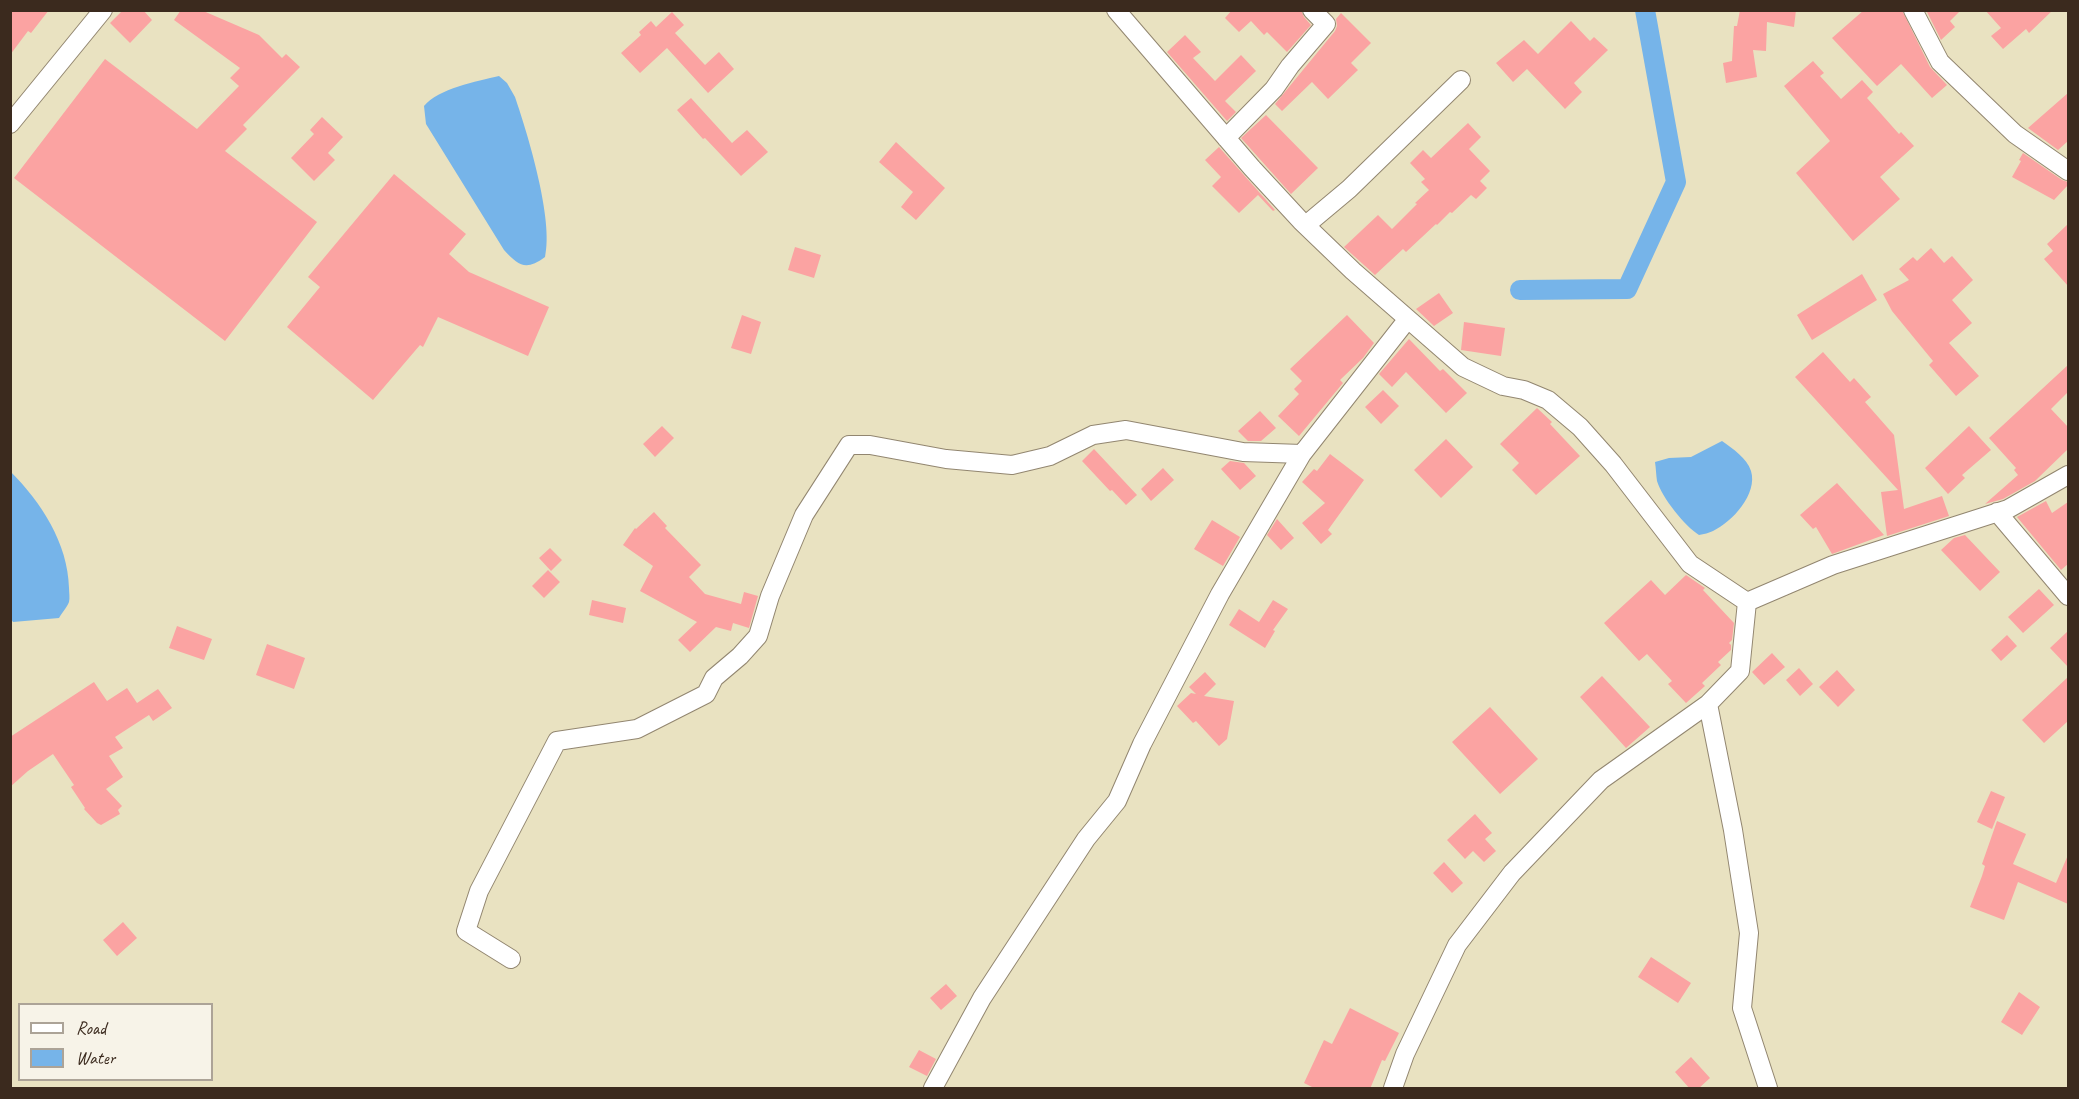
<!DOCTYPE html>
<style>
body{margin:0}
#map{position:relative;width:2079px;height:1099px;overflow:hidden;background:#e9e2c1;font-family:Caveat,sans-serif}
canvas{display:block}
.frame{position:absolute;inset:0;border:12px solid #3b2a1e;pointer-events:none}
.legend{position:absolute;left:18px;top:1003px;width:195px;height:78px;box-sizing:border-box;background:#f7f3e8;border:2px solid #aca397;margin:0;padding:8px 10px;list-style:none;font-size:18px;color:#3b2a1e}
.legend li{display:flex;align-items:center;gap:12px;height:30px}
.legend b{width:30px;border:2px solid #aca397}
</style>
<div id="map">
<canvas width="2079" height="1099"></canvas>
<div class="frame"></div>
<ul class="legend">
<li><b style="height:8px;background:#fff"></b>Road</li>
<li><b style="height:16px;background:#76b4e9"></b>Water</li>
</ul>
</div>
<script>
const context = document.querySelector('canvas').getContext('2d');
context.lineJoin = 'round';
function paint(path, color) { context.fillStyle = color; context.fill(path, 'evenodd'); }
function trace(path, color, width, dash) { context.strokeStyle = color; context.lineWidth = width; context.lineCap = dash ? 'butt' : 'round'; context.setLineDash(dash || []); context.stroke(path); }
const water = new Path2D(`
 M499,76L507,83L515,97C528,135 554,220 545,257C526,271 519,266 504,250L426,124L424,106C438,89 477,81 499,76Z
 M1722,441C1733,449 1747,458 1751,471C1758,494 1732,522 1713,531C1709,533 1704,534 1699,535C1685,526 1662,498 1657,481C1656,475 1656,468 1655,462L1669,458L1691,457Z
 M10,471C41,502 68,543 69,588C69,592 70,598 69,602C67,607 62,613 59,618L13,622L11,619Z`);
const canal = new Path2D(`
 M1520,290L1627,289L1676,182L1645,10`);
const building = new Path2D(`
 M10,10H49L31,33L28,31L10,55Z
 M123,10H143L152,20L130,43L110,23Z
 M181,10H201L259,35L282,58L286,54L300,67L243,125L247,129L225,151L317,222L225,341L14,178L105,59L197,129L239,86L230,78L240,68L174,20Z
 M1232,10H1301L1304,17L1311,25L1287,52L1267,32L1264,35L1251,21L1239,32L1225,18Z
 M1740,10H1796L1794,27L1767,22L1766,51L1753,50L1757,77L1726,83L1723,63L1732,61L1734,26H1737Z
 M1864,10H1902L1930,67L1947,85L1932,98L1901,64L1877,86L1832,38Z
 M1926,10H1961L1950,21L1955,27L1941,40Z
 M1985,10H2053L2029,33L2026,29L2003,49L1991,36L2001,28Z
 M672,12L684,25L675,33L705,65L719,52L734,69L708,93L667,48L640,73L621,53L641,35L639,32L651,21L656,27Z
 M1341,13L1371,43L1351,63L1358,70L1328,99L1312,82L1282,111L1275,104L1335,31L1337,26L1336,19Z
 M1571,21L1590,41L1594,37L1608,50L1574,83L1582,92L1565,109L1527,69L1513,82L1496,63L1524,40L1538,54Z
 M1185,35L1201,52L1193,58L1215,81L1241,55L1256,71L1225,101L1236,112L1227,121L1167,52Z
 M1813,61L1824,73L1820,76L1841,99L1862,80L1873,92L1867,98L1899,134L1901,132L1914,146L1880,177L1900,199L1853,241L1796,173L1830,141L1784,86Z
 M2068,93V141L2058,150L2028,128Z
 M691,98L732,143L747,130L768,152L741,176L705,138L703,139L677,110Z
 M1266,115L1318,168L1291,194L1241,138Z
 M322,117L343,137L328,153L335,160L314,181L291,158L314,134L310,130Z
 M1468,123L1481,137L1469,149L1490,171L1480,181L1487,188L1476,199L1471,195L1452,213L1450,212L1437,225L1436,224L1406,252L1403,249L1375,275L1344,247L1378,215L1392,229L1417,204L1415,203L1429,190L1421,182L1425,179L1410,163L1423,150L1431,158Z
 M896,142L945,188L916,220L901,207L913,192L879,162Z
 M1219,147L1275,210L1273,211L1258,195L1239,213L1212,186L1221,177L1205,160Z
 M2023,153L2062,180L2068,182V185L2054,200L2012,177L2021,161L2019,160Z
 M394,174L466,234L449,254L469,272L549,307L528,356L438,317L423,347L420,345L373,400L287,327L320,287L308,277Z
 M2068,224V286L2044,259L2053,251L2047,244Z
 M795,247L821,255L814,278L788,270Z
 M1931,248L1944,263L1952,256L1973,280L1952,300L1972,323L1949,343L1979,376L1956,396L1929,365L1933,361L1892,311L1883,294L1909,280L1899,269L1913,257L1917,261Z
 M1862,274L1877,300L1812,340L1797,315Z
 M1439,293L1453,313L1434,326L1416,309Z
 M742,315L761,322L751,354L731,348Z
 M1347,315L1374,343L1363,358L1340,380L1343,383L1299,436L1278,416L1299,394L1294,389L1302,381L1290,369Z
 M1464,322L1505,328L1501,356L1461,350Z
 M1409,339L1440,371L1443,369L1467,393L1446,413L1406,372L1392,387L1379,374Z
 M1823,352L1850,382L1854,378L1871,397L1865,402L1894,435L1904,509L1942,496L1949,516L1887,536L1881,492L1898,490L1795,377Z
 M2068,365V392L2051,409L2068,427V449L2035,481L2003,499L1985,504L2018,475L2014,470L2016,468L1989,438Z
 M1383,390L1399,406L1381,424L1365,407Z
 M1537,408L1552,422L1550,424L1580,456L1536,495L1512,470L1519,463L1500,444Z
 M1260,411L1276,428L1261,441H1248L1238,431Z
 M662,426L674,438L655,457L643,444Z
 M1969,426L1991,450L1962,475L1965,478L1948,494L1925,468Z
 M1446,439L1473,467L1441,498L1414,470Z
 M1094,449L1137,495L1126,505L1112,490L1110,491L1082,461Z
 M1330,454L1364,480L1328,530L1332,534L1321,544L1302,523L1325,503L1302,482L1314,469L1317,471Z
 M1230,461L1244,463L1256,476L1240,490L1221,469Z
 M1163,468L1174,480L1151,501L1141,489Z
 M1837,483L1884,535L1832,554L1816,527L1813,529L1800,515Z
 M2046,501L2052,513L2068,502V564L2061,570L2017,517Z
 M654,512L667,526L665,528L701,565L689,577L705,594L741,604L744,592L758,596L749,628L733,623L731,631L716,627L690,652L678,640L697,622L640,591L653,566L623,545L635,528L636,529Z
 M1277,519L1294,538L1281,550L1267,535Z
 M1212,520L1240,537L1223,566L1194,549Z
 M1965,535L2000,572L1980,591L1941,550L1954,538Z
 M550,548L562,560L551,571L539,558Z
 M548,570L560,582L544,598L532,586Z
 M1686,575L1702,586L1705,588L1703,590L1734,623L1732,640L1729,643L1731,645V650L1718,662L1721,665L1702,683L1705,686L1686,703L1668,684L1672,681L1647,654L1639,661L1604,623L1651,580L1665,595Z
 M2039,589L2054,605L2023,633L2008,617Z
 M592,600L626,608L623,623L589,615Z
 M1273,600L1288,609L1273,630L1275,631L1265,648L1229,625L1239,609L1259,622Z
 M177,626L212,639L204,660L169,648Z
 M2068,631V667L2050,648Z
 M2007,635L2017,646L2001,661L1991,650Z
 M267,644L305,658L294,689L256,675Z
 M1772,653L1785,667L1764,685L1752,672Z
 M1799,668L1813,684L1800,696L1786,680Z
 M1837,670L1855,690L1838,707L1819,687Z
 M1205,672L1216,684L1204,696L1234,701L1227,739L1219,746L1196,721L1193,723L1177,706L1191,693L1196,694L1189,687Z
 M1602,676L1650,727L1626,748L1580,697Z
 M2068,677V721L2044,743L2022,720Z
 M94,682L107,701L127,688L137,703L158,689L172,708L153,721L149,715L115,737L123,748L109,756L123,777L106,789L122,806L118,810L120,814L101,825L97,823L84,809L85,808L71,787L74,785L53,754L28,771L10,787V737Z
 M1490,707L1538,759L1500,794L1452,742Z
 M1991,791L2005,797L1992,829L1977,822Z
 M1475,814L1492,833L1485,839L1496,851L1484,862L1473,851L1465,859L1447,840Z
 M1997,821L2026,834L2013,864L2056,883L2068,855V904L2018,882L2004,920L1970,907L1982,876L1985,866L1982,864Z
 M1444,862L1463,883L1452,893L1433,873Z
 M123,922L137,938L117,956L103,940Z
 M1651,957L1691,983L1678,1003L1638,977Z
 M946,984L957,996L941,1010L930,998Z
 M2019,992L2040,1007L2022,1035L2001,1022Z
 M1350,1008L1399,1033L1385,1061L1382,1060L1370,1089H1316L1304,1083L1324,1040L1332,1044Z
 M919,1050L936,1059L927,1076L909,1067Z
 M1691,1057L1710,1078L1698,1089H1690L1675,1072Z`);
const street = new Path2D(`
 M1116,10L1252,168L1301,221L1353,271L1463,367L1503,386L1524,390L1548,400L1580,427L1613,464L1690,564L1747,602
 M1913,10L1940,62L2015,134L2068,171
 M10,124L103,10
 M1226,138L1274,89L1290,66L1326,24L1312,10
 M1306,225L1349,189L1461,80
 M1997,512L2068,596
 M1708,704L1733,830L1749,933L1742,1008L1768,1088
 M511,959L466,931L479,891L557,741L637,729L706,694L714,678L740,656L758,636L770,596L804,515L849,445H870L946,459L1012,465L1050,456L1093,435L1126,430L1243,452L1302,454
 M933,1088L982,998L1086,839L1117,801L1142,744L1220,594L1302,454L1407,320
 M1393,1088L1405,1054L1457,945L1512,873L1601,780L1708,704L1740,671L1747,602L1833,565L2008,509L2068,475`);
paint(water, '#76b4e9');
trace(canal, '#76b4e9', 20);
paint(building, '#fba3a2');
trace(street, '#928670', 20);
trace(street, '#fff', 18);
</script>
